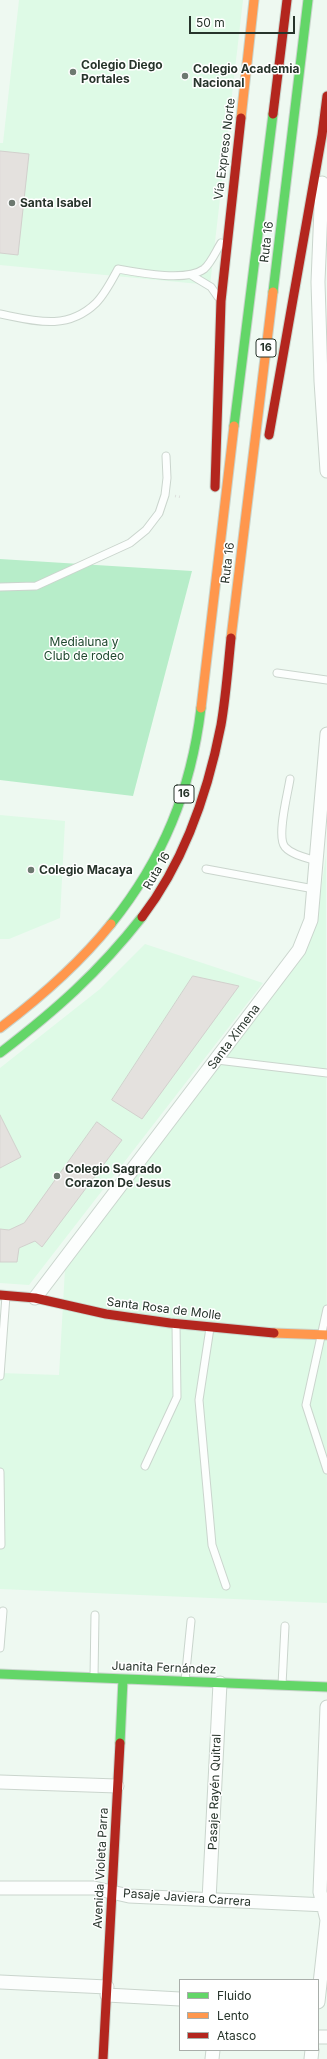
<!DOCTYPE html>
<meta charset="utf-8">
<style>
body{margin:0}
#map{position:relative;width:327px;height:2059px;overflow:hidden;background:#eef9f1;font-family:Inter,sans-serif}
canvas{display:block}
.legend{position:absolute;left:179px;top:1979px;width:140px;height:72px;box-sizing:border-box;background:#fff;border:1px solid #a9aeaa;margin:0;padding:5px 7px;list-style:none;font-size:12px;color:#27342b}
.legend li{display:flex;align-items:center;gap:8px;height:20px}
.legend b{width:20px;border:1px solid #a9aeaa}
.scale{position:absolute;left:189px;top:16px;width:106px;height:18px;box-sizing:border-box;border:2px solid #27342b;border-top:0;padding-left:5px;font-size:12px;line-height:14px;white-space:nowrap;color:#27342b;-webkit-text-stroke:3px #fff;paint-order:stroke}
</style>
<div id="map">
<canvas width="327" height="2059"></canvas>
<ul class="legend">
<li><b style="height:5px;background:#63d668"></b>Fluido</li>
<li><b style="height:5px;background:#ff974d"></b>Lento</li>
<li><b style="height:5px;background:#b3261e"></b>Atasco</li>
</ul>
<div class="scale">50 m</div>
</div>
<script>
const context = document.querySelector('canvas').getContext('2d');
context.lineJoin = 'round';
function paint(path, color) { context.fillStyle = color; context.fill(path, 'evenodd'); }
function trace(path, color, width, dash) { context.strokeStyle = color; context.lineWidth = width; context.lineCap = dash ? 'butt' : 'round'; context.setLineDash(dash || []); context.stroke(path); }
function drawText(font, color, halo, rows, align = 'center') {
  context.font = font + ' Inter,sans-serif'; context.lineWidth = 3; context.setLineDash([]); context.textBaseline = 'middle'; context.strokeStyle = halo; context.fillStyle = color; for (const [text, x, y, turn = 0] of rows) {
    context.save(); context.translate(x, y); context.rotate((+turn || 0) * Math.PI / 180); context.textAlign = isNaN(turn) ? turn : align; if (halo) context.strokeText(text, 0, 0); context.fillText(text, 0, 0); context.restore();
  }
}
const built = new Path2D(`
 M19,0H243L210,285L0,265V143H3Z
 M0,815L65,821L60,918L9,939H0Z
 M326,855L327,1603L0,1589V1373L59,1375L65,1269L308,935L319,904Z
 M145,944L263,983L29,1285L0,1283V1068L100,989Z`);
const green = new Path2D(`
 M0,559L192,571L133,796L0,780Z`);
const building = new Path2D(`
 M0,151L29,154L18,255L0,253Z
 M193,976L239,986L142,1119L112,1100Z
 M0,1115L21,1157L0,1168Z
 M97,1122L122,1140L42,1247L35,1241L19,1248L17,1262H0V1229L9,1230L24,1223Z`);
const path = new Path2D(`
 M175,496L181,497`);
const lane = new Path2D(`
 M191,275L211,287L218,297
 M0,314C35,321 67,331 96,303C105,294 112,280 118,269C140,273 186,282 204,269C211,263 216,251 221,243
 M0,587L36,586L130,543L146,530L159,513L165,495L167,478L166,456
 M277,673L327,680
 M290,779C288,793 276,837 285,847C292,855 307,858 317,861
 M206,869L314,889
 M217,1060L327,1073
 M327,1309L306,1405L327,1470
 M210,1328L199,1400L212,1545L226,1586
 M0,1376L6,1296
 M145,1466L177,1397L176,1324
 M0,1472L1,1545
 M0,1648L3,1611
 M94,1677L95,1615
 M185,1681L191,1621
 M282,1685L285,1626`);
const street = new Path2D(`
 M322,183L318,282L321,381L327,471
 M35,1298L299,950L311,920L327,734
 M0,1782L117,1786
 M0,1888H94L129,1896L327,1905
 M209,1900L220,1683
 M0,1982L107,1987
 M107,1995L180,1999
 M318,2002L327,1920L320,1892L327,1707
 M318,2037H327
 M212,2059L213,2050
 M311,2059L312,2050`);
const fast = new Path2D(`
 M273,292L308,0
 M234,426L273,114
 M111,924C163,859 191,791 201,708
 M0,1053C56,1010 98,973 142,917
 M0,1674L327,1687
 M120,1743L123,1679`);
const slow = new Path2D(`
 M241,118L254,0
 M231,638L273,292
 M201,708L234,426
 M0,1028C41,997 79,964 111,924
 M274,1333L327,1335`);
const jam = new Path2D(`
 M273,114L287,0
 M322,135L327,96
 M221,301L241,118
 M269,435L322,135
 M215,487L221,301
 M142,917C184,862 208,792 221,725C226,696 228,667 231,638
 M0,1295L35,1298L106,1314L170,1323L274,1333
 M103,2059L120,1743`);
const markers = [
 [73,72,4,"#6d7970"],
 [185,76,4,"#6d7970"],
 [12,203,4,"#6d7970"],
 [31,870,4,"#6d7970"],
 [57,1176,4,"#6d7970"]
];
const shields = [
 [266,348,20],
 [184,794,20]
];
const shieldNames = [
 ["16",266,348],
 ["16",184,794]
];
const poiNames = [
 ["Colegio Diego",81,65],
 ["Portales",81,79],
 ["Colegio Academia",193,69],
 ["Nacional",193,83],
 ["Santa Isabel",20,203],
 ["Colegio Macaya",39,870],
 ["Colegio Sagrado",65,1169],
 ["Corazon De Jesus",65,1183]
];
const streetNames = [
 ["Vía Expreso Norte",225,149,-83],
 ["Ruta 16",267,242,-83],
 ["Ruta 16",228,563,-83],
 ["Ruta 16",157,871,-60],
 ["Santa Ximena",234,1037,-53],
 ["Santa Rosa de Molle",164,1309,7],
 ["Juanita Fernández",164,1668,2],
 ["Pasaje Rayén Quitral",215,1792,-88],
 ["Avenida Violeta Parra",101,1868,-87],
 ["Pasaje Javiera Carrera",187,1898,4]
];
const parkNames = [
 ["Medialuna y",84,642],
 ["Club de rodeo",84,656]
];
paint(built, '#defae6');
paint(green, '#b7edc9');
paint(building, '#e4e1de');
trace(building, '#d2d0cd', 1);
trace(lane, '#cad5cd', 9);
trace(street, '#cad5cd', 15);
trace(fast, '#cad5cd', 11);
trace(slow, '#cad5cd', 11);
trace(jam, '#cad5cd', 11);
trace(path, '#dde0dd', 2.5, [1, 3]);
trace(lane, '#fcfefd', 7);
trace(street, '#fcfefd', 13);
trace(fast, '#63d668', 9);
trace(slow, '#ff974d', 9);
trace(jam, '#b3261e', 9);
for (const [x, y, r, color] of markers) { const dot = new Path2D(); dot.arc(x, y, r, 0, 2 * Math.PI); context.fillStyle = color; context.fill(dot); trace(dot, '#fff', 1.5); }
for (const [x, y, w] of shields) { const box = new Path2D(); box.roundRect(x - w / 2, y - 9, w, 18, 3); context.fillStyle = '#fff'; context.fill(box); trace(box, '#27342b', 1); }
drawText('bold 11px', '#27342b', null, shieldNames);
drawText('bold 12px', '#27342b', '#fff', poiNames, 'left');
drawText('12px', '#27342b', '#fff', streetNames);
drawText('12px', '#1f482e', '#fff', parkNames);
</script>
